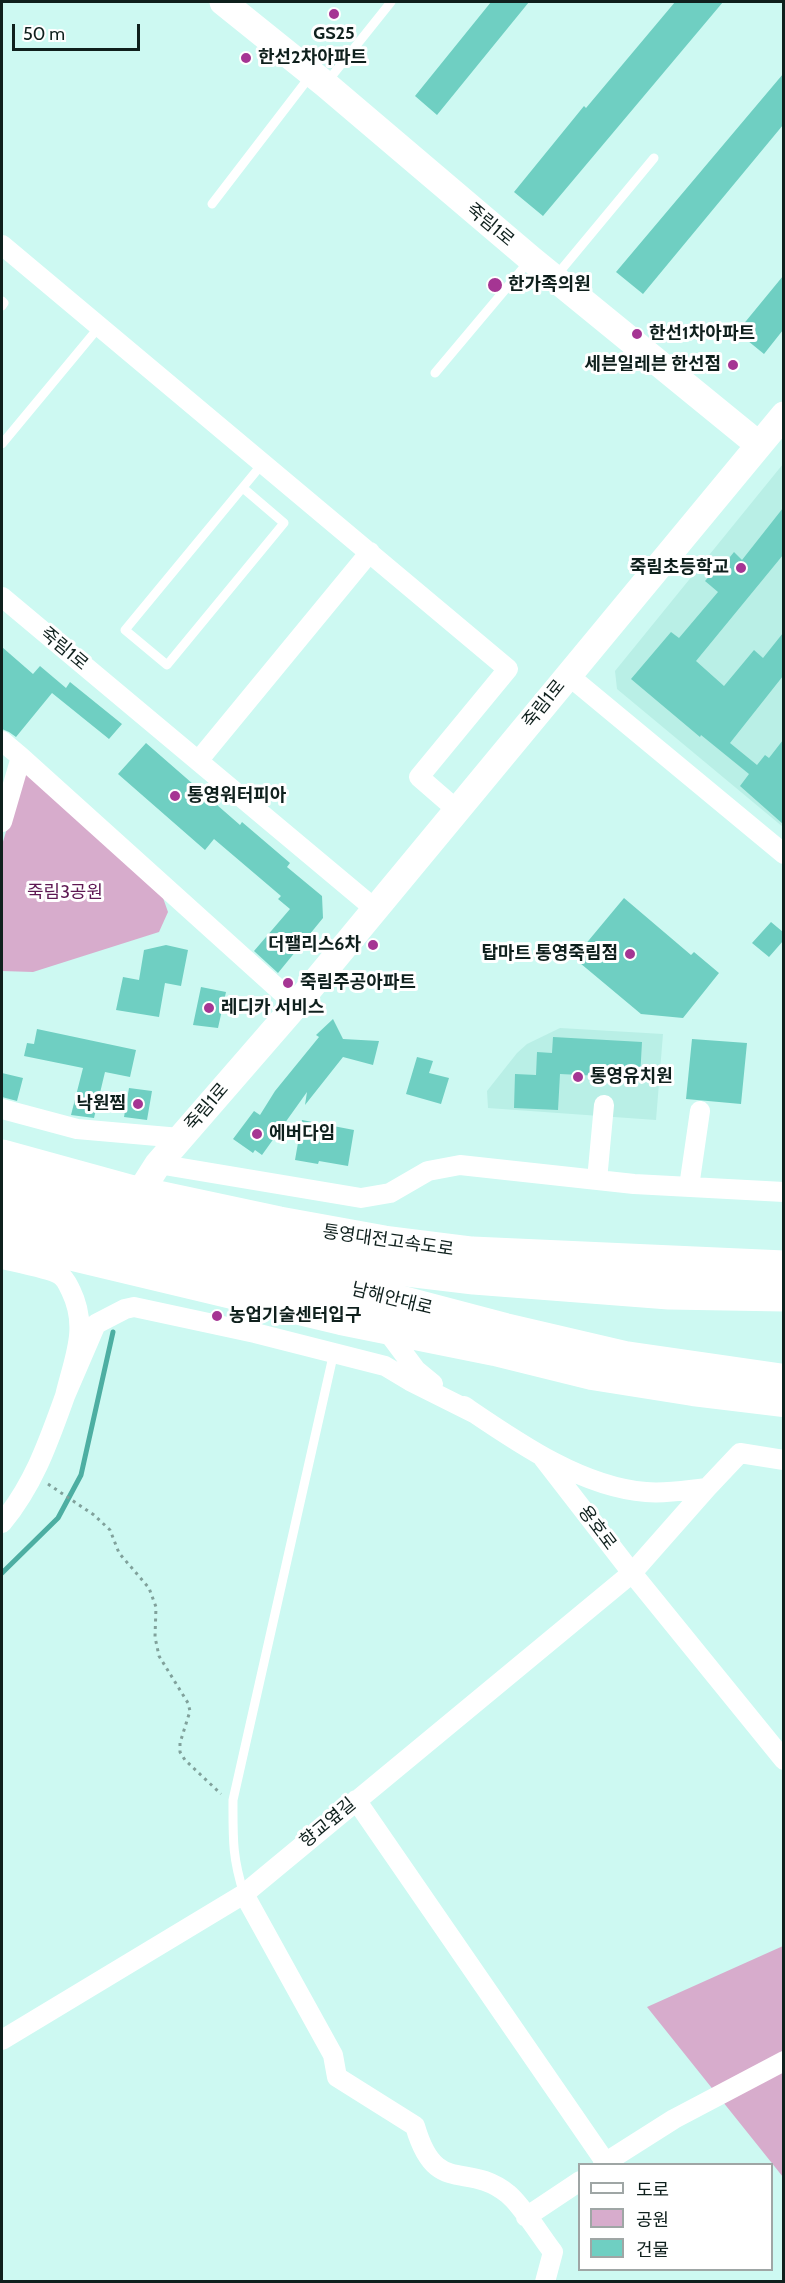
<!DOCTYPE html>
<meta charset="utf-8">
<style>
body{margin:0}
#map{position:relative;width:785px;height:2283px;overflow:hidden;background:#cdf9f2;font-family:Cabin,"Noto Sans KR",sans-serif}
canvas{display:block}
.frame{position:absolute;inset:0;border:3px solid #0f201d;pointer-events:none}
.legend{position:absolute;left:578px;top:2163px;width:195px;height:108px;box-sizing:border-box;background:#fff;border:2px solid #9fa6a5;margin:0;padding:8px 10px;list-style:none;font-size:18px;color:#0f201d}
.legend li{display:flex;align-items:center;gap:12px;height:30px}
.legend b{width:30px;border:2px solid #9fa6a5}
.scale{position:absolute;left:12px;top:24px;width:128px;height:27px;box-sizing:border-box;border:3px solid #0f201d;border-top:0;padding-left:8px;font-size:18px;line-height:21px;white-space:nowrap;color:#0f201d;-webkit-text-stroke:4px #fff;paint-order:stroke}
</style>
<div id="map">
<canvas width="785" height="2283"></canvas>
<div class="frame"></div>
<ul class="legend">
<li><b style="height:8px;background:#fff"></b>도로</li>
<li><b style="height:16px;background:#d7accc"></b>공원</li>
<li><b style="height:16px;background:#6fcfc2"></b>건물</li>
</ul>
<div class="scale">50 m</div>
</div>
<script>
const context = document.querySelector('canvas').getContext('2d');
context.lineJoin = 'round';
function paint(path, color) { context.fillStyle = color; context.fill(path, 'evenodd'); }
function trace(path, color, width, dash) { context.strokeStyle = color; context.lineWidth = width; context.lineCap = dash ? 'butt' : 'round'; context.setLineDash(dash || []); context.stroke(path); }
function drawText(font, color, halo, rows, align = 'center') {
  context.font = font + ' Cabin,"Noto Sans KR",sans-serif'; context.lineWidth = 6; context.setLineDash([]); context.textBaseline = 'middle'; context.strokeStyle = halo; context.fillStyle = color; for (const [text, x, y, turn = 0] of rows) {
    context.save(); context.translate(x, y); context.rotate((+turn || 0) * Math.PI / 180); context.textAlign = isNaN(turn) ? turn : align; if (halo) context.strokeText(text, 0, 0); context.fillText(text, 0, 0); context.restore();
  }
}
const built = new Path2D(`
 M783,464V827L617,689L615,671Z
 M560,1028L663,1034L656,1120L488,1108L487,1091L517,1053L527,1044Z`);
const green = new Path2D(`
 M24,772L162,895L168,912L159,932L33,972L2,971V845Z
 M783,1946V2177L647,2007Z`);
const stream = new Path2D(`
 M2,1573L58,1518L81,1475L113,1332`);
const building = new Path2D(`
 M491,2H529L437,115L415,96Z
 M675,2H723L543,216L514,192L584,106L586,108Z
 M783,74V125L643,294L616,272Z
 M783,276V330L764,354L737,332Z
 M783,508V555L696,661L724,686L754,650L763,658L783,633V676L730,743L757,765L765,755L769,758L783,740V824L740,786L749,774L701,735L700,737L631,679L671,632L679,638L718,592L705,581L714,571L717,573L734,552L742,560Z
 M2,647L33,674L40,666L66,688L70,682L122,724L109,739L52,693L16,737L9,732L2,729Z
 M146,743L240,825L242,822L290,863L287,867L322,896L323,918L278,973L254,951L290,909L278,899L281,896L214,839L205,850L118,774Z
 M624,898L691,955L694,952L719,973L683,1018L641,1014L574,958Z
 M771,922L783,932V941L769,957L752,943Z
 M166,945L188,950L181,986L165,983L159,1017L116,1010L123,977L139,980L144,950Z
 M201,987L226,992L218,1028L193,1025Z
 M333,1019L343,1039L379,1041L373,1065L343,1057L305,1105L307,1092L262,1155L255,1150L253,1153L233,1139L254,1111L260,1115L275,1091L319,1037L316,1035Z
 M37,1029L136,1050L130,1077L105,1072L94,1118L71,1115L83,1068L24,1056L27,1043L34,1044Z
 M553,1037L642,1042L640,1078L560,1074L558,1110L514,1108L515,1074L536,1075L537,1052L552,1053Z
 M692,1039L747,1043L741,1104L686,1099Z
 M417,1057L433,1061L429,1073L449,1078L441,1104L406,1094Z
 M2,1073L23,1078L17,1101L2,1097Z
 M129,1088L152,1091L147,1120L124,1117Z
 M302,1120L354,1130L348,1166L319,1161L318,1164L295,1160Z`);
const path = new Path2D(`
 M48,1484L94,1515L110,1530L119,1553L149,1588L156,1607L155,1637L159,1656L188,1703L190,1711L180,1743V1752L185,1760L221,1794`);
const lane = new Path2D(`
 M327,82L391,2
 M212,204L311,75
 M556,276L654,158
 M2,301L4,303L2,306
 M435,373L530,260
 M2,444L99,327
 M243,488L284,523L167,665L125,630L263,463
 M244,1894C232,1857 233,1838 233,1800L334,1352`);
const street = new Path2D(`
 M2,245L508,669L419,777L457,810
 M2,597L375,909
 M568,675L784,854
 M2,741L21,757L2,822
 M21,757L296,1005
 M198,761L370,552
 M2,1109L77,1129L180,1138
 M158,1164L361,1198L390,1193L428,1171L460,1165L634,1184L784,1192
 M597,1180L604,1105
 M689,1187L700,1111
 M2,1259C14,1262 51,1269 60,1275C66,1279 68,1285 71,1291C89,1328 74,1358 65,1396L96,1324L125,1309L134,1307L255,1333L385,1366L410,1381L474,1413
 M384,1327L416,1370L433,1384
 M464,1406C517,1442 581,1487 646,1492C666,1494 687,1490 707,1488L740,1453L784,1460
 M543,1458L632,1573L784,1760
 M2,1523C34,1484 48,1443 65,1396
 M356,1800L606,2163
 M244,1894L333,2055L337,2077L415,2126C436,2198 466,2160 508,2194C521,2204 542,2238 553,2252L545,2282
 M2,2040L244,1894L632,1573L707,1488
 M603,2164L674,2119L784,2061
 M526,2217L580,2181`);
const secondary = new Path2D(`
 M223,2L325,84L531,259L759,445
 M130,1208L158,1164L296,1005L784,415`);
const primary = new Path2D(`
 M2,1212L376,1295L505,1329L625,1357L784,1380
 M2,1238L341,1319L495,1350L592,1374L693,1390L784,1401`);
const highway = new Path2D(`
 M2,1156L129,1191L279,1223L384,1242L472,1253L784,1267
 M2,1183L178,1229L382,1267L474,1278L669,1293L784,1295`);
const markers = [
 [334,14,6,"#a53593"],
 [246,58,6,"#a53593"],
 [495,285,8,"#a53593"],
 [637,334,6,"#a53593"],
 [733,365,6,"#a53593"],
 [741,568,6,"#a53593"],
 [175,796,6,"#a53593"],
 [373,945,6,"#a53593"],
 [630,954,6,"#a53593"],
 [288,983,6,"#a53593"],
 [209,1008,6,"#a53593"],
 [578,1077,6,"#a53593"],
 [138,1104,6,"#a53593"],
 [257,1134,6,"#a53593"],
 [217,1316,6,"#a53593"]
];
const poiNames = [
 ["GS25",334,34,"center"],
 ["한선2차아파트",258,58],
 ["한가족의원",508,285],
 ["한선1차아파트",649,334],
 ["세븐일레븐 한선점",721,365,"right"],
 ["죽림초등학교",729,568,"right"],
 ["통영워터피아",187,796],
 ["더팰리스6차",361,945,"right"],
 ["탑마트 통영죽림점",618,954,"right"],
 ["죽림주공아파트",300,983],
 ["레디카 서비스",221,1008],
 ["통영유치원",590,1077],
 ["낙원찜",126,1104,"right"],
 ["에버다임",269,1134],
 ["농업기술센터입구",229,1316]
];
const streetNames = [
 ["죽림1로",490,225,40],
 ["죽림1로",64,649,40],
 ["죽림1로",544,704,-51],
 ["죽림1로",207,1107,-49],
 ["통영대전고속도로",388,1241,8],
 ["남해안대로",392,1299,14],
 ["용호로",597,1528,53],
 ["향교옆길",328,1823,-40]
];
const parkNames = [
 ["죽림3공원",65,893]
];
paint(built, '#b9efe6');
paint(green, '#d7accc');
trace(stream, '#4daea2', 5);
paint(building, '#6fcfc2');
trace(path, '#80a19b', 3, [3, 4.5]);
trace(lane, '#fff', 9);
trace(street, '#fff', 20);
trace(secondary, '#fff', 27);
trace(primary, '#fff', 32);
trace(highway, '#fff', 33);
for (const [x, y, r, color] of markers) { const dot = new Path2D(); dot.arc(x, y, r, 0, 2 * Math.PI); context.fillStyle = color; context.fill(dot); trace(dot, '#fff', 2); }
drawText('bold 18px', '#0f201d', '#fff', poiNames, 'left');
drawText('18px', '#0f201d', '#fff', streetNames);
drawText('18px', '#5d1752', '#fff', parkNames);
</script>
